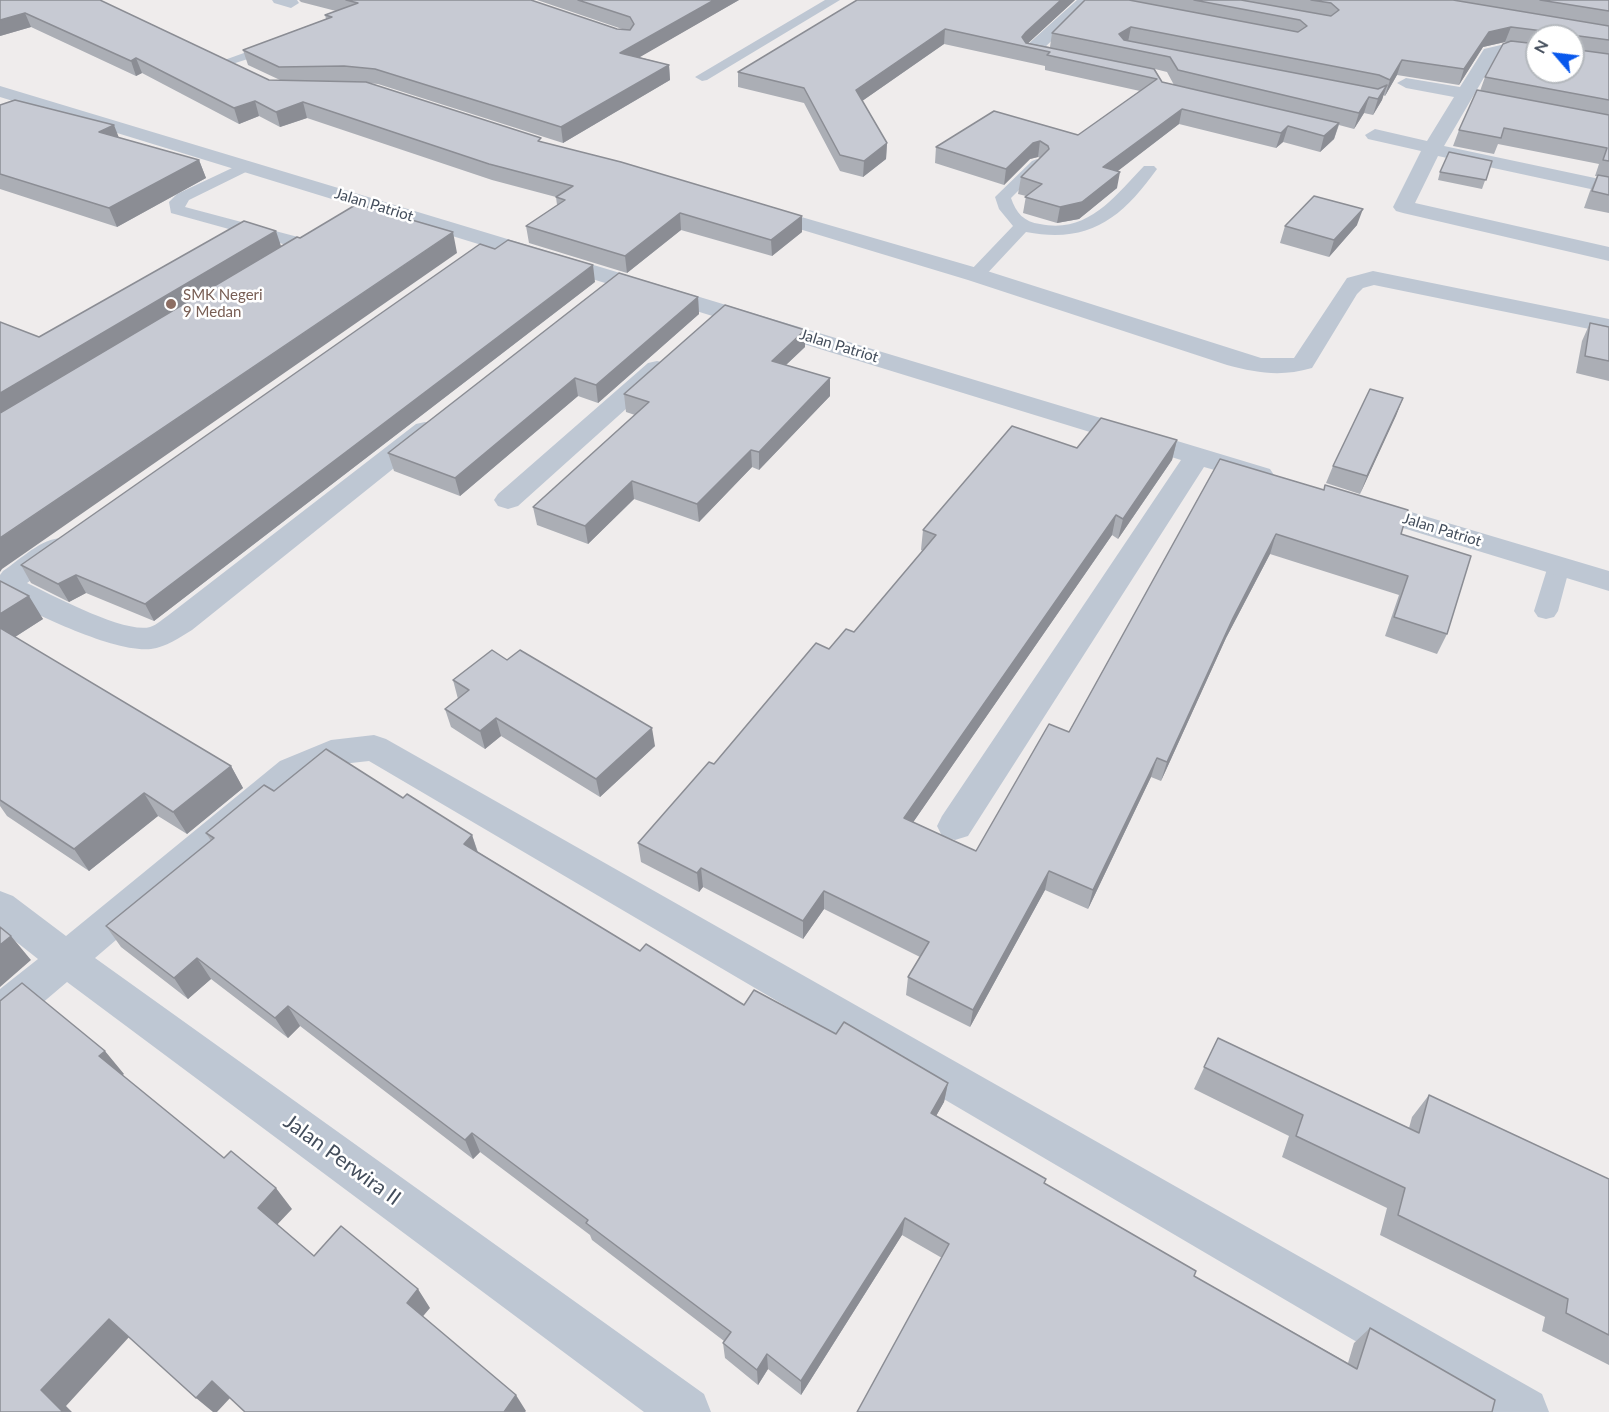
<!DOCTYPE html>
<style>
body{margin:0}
#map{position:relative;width:1609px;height:1412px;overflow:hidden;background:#efecec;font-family:Lato,sans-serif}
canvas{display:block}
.north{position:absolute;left:1525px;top:24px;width:60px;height:60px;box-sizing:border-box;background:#fff;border:2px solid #b4b8bd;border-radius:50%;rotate:298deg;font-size:16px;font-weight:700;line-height:24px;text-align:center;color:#434d5b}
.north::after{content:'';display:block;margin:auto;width:21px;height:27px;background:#0858ed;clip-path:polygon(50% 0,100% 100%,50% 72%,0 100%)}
</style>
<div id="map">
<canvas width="1609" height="1412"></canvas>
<div class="north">N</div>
</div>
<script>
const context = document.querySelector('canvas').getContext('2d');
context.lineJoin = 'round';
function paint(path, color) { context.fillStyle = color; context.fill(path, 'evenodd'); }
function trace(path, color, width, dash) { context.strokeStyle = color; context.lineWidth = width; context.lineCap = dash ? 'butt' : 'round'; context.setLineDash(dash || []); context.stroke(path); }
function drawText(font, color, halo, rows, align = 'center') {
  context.font = font + ' Lato,sans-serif'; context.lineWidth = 5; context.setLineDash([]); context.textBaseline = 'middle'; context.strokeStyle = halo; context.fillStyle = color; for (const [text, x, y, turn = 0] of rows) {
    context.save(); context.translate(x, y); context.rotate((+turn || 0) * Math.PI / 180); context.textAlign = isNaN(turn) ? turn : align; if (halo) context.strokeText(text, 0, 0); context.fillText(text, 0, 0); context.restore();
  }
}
const service = new Path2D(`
 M825,0H840L707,80L702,81L695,77Z
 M277,41L284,45L282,48L226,66L219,62Z
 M1037,159L1045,164L1011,198C1016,213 1024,222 1040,224C1088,234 1114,197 1144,166H1154L1157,169C1121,219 1089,244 1026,232L982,279H970L967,275L970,271L1013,226L999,209L995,197L1032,161Z
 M247,161L255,166L252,169L189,200L185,207L313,241L315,245L313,249H301L171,213L169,202L177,194Z
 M1559,558L1567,561L1570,566L1558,611L1554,617L1546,619L1538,617L1534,611L1548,566L1551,561Z`);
const minor = new Path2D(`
 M272,0H297L299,3L291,8L274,3Z
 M1077,0H1094L1042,50L1071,55L1074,59L1071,63L1065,64L1029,58L1023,50L1026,46Z
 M1505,44L1537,48V58L1505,54L1496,57L1444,146L1609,181V193L1438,156L1415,203L1609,247V261L1403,213L1396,211L1393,207L1421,151L1368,139L1365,135L1375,129L1427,141L1454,97L1406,88L1397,83L1406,78L1460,87L1484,49Z
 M0,86L1270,469L1274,475L1270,481L1260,483L1204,467L968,836L955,840L942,836L937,826L942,816L1181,460L0,97Z
 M760,205L984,270L1261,358H1294L1347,278L1373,271L1609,319V333L1374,285L1363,288L1357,294L1312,368C1281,377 1257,373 1227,365L968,280L753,215L750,211L753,207Z
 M657,361L666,363L669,368L666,373L518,506L508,509L498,506L494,500L498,494L648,363Z
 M425,422L434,424L438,430L434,436L192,630C179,638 166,647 151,649C114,653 33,613 0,595V575L3,571C23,558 46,533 70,539L75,546L70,553L27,583C52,595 125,634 150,627C157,625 164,618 170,614L416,424Z
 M1364,498L1609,571V591L1354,513L1350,507L1354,501Z
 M374,735L386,739L1542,1394L1549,1412H1476L369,761L333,765L304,779L95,958L704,1394L711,1412H644L67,982L14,1027L0,1032V989L38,959L0,929V891L13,896L66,936L280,761L331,740Z`);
const wall = new Path2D(`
 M0,0L269,80H280L248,65L243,50L326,19L325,15L336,11L301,2L299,0H531L617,29L625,30L537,0H739L639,57L669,65L670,80L563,143L378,84L368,83L542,142L802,232L772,256L681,230L627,273L529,243L526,226L557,205L556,197L492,180L307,118L280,127L259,116L239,124L142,73L136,76L31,27L0,36ZM324,81H348L360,82Z
 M1075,0L1028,43L1050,47L1052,33L1085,0H1609V213L1584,208L1590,191L1597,176H1595L1599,164L1498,144L1494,154L1453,146L1459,130L1480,91L1485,77L1509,42H1505L1483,47L1459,85L1397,75L1385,96L1383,95L1382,100L1373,115L1364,113L1354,129L1339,125L1334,139L1320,152L1283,142L1276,148L1179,124L1117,171V188L1079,219L1057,223L1023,213L1026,196L1018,194L1021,177L1040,158L1038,157L1030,159L1004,185L935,163L936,147L1078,135L1140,91L1045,70V66L944,44L862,101L887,143L886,159L863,177L840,171L804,103L738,87V72ZM1537,36H1573L1537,72ZM1155,69L1167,72L1174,85L1162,82Z
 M0,105L199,160L206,178L117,227L0,189Z
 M1492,161L1482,189L1438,180L1440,172Z
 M1357,225L1329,257L1280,243L1285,226Z
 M595,282L154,621L86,593L69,602L31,583L21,565Z
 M698,297L699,314L598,403L578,396L460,496L394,471L388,453Z
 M1590,323L1609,327V381L1576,373L1582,341Z
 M805,347L786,365L830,378V396L759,470L752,467L699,522L634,499L588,544L537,525L533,507L635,415L626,412L624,394Z
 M1403,398L1360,494L1326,483L1333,466Z
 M1177,440L1172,460L1118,539L1112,535L913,822L976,851L1069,732L1220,459L1401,534L1447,634L1437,654L1385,636L1399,595L1270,554L1226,638L1161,781L1151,777L1088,909L1045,890L970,1027L906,995L908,977L920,957L824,909L803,939L703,887L699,892L641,862L638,843L714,764L829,649L854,632L923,551L921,550L923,530L1077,448Z
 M0,581L43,619L15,637L231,766L243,788L187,834L158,816L89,871L7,816L0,806Z
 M453,680L655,746L600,797L501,736L485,749L451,727L445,709L458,699Z
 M274,791L403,798L472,835L478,852L640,951L744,1005L836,1034L948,1083L944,1102L936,1116L1194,1276L1348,1363L1354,1343L1370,1328L1492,1412L942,1258L902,1235L801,1395L768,1369L758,1385L725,1358L723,1343L724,1341L592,1240L590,1235L480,1152L473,1159L300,1026L288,1038L211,979L188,999L121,947L106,926L211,841L206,833Z
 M1218,1038L1409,1128L1412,1117L1429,1095L1609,1179V1365L1542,1331L1545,1317L1380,1235L1387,1208L1282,1157L1289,1136L1194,1089Z`);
const shadedWall = new Path2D(`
 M714,0H739L621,68L620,53Z
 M1061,0H1075L1024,47L1022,37L1026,32Z
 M25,13L31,27L0,36V20Z
 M1131,27L1128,42L1120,47L1119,34Z
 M1511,27L1505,42L1483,47L1459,85L1464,69L1489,32Z
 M945,29L944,44L855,106L856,90Z
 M136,58L142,73L136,76L131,61Z
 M1402,60L1397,75L1385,96L1390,80Z
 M669,65L670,80L563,143L561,127Z
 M1387,85L1382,100L1373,115L1378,99Z
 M1369,97L1364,113L1354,129L1359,113Z
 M255,101L259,116L239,124L234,108Z
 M303,102L307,118L280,127L276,112Z
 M1182,109L1179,124L1101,184L1103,167Z
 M1339,123L1334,139L1320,152L1324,136Z
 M114,125L121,143L99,132Z
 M1288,126L1283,142L1276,148L1281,133Z
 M1040,141L1038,157L1030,159L1004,185L1006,169L1033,143Z
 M887,143L886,159L863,177L864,161Z
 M199,160L206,178L117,227L109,208Z
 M1120,172L1117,188L1079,219L1057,223L1060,207Z
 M1363,209L1357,225L1329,257L1334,240Z
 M680,213L681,230L627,273L625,256Z
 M802,216V232L772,256L771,240Z
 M276,231L283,252L0,422V393Z
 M453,232L457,253L2,569L0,572V538Z
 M593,265L595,282L154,621L145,604Z
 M698,297L699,314L598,403L596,385Z
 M805,330V347L772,378V361Z
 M575,378L578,396L460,496L455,478Z
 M830,378V396L759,470V452Z
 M1403,398L1396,416L1360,494L1367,476Z
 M1177,440L1172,460L1118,539L1123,519Z
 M751,450L752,467L699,522L697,504Z
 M632,481L634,499L588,544L585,526Z
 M1116,515L1112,535L903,837L904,818Z
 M1276,534L1270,554L1226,638L1161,781L1167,762L1233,618Z
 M76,575L86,593L69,602L58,584Z
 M29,596L43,619L4,644L0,638V614Z
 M496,718L501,736L485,749L480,731Z
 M652,728L655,746L600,797L596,779Z
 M1157,758L1151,777L1088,909L1093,890Z
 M231,766L243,788L187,834L173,812Z
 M144,793L158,816L89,871L74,849Z
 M472,835L479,857L464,844Z
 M701,868L703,887L699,892L697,873Z
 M1049,871L1045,890L970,1027L973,1010Z
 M824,891V909L803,939V921Z
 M11,936L31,960L0,987V945Z
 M197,958L211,979L188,999L174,978Z
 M288,1006L300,1026L288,1038L275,1018Z
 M105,1051L124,1074L118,1079L99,1056Z
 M948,1083L944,1102L927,1132L931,1113Z
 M472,1133L480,1152L473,1159L465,1140Z
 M276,1188L292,1209L274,1228L258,1208Z
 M905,1218L902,1235L801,1395V1381Z
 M418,1289L430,1308L419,1321L407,1303Z
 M109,1319L130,1336L66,1406L72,1412H63L41,1390Z
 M767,1354L768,1369L758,1385L757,1370Z
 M212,1381L231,1397L217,1412H213L196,1398Z
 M516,1395L526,1411L525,1412H504Z`);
const building = new Path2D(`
 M0,0H100L269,80L366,82L541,138L538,141L621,162L802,216L771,240L680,213L625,256L526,226L565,200L556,197L573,186L489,164L303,102L276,112L255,101L234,108L136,58L131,61L25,13L0,20Z
 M346,0H531L617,29L630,30L634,24L630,17L578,0H714L620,53L669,65L561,127L375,69L344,66L279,67L243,50L332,17L325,15L358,3Z
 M857,0H1061L1026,32L1022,37L1026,43L1154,69L1162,82L1339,123L1324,136L1288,126L1281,133L1182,109L1103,167L1120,172L1082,202L1060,207L1025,197L1042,184L1021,177L1049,149L1048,146L1040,141L1033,143L1006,169L936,147L994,111L1078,135L1157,79L1047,55L1050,52L945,29L856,90L887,143L864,161L840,155L804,88L738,72Z
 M1085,0H1129L1298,32L1307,26L1300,20L1194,0H1241L1331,16L1339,10L1331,3L1311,0H1453L1609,26V40L1579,36L1577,38L1579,50L1609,54V100L1485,77L1503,44L1511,41L1537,44V72H1573V36H1544L1543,31L1511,27L1489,32L1464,69L1402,60L1390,80L1379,75L1131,27L1119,34L1124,40L1378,89L1387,85L1378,99L1369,97L1359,113L1178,70L1170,57L1052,33Z
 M1540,0H1609V11Z
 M1477,90L1609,115V161L1603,160L1607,148L1504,128L1501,138L1459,130Z
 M15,100L114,125L99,132L199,160L109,208L0,174V105Z
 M1449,152L1492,161L1486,180L1440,172Z
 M1598,175L1609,177V195L1592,191Z
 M1314,196L1363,209L1334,240L1285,226Z
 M357,204L453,232L0,538V413L297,237L300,238Z
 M244,221L276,231L0,393V322L39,337Z
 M508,240L593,265L145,604L76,575L58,584L21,565L480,244L495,249Z
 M619,273L698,297L596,385L575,378L455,478L388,453Z
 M725,305L805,330L772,361L830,378L759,452L751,450L697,504L632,481L585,526L533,507L649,402L624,394Z
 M1590,323L1609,327V361L1585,356Z
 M1370,389L1403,398L1367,476L1333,466Z
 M1101,418L1177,440L1123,519L1116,515L904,818L976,851L1049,724L1069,732L1220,459L1324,490L1325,485L1408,510L1401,534L1471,556L1447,634L1394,617L1408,576L1276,534L1233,618L1167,762L1157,758L1093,890L1049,871L973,1010L908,977L929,942L824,891L803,921L701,868L697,873L638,843L709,762L714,764L816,643L829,649L846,629L854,632L936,535L923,530L1012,426L1077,448Z
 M0,581L29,596L0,614Z
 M0,628L231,766L173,812L144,793L74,849L0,800Z
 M492,650L507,660L520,650L652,728L596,779L496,718L480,731L445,709L469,690L453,680Z
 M326,749L403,798L407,794L472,835L464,844L640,951L646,944L744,1005L754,990L836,1034L844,1022L948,1083L931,1113L1046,1179L1044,1183L1196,1271L1194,1276L1357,1369L1370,1328L1495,1400L1492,1412H857L949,1244L905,1218L801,1381L767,1354L757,1370L723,1343L731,1332L586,1223L588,1220L472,1133L465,1140L288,1006L275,1018L197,958L174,978L106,926L214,838L206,833L264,785L274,791Z
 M0,927L11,936L0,945Z
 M22,983L105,1051L99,1056L224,1158L231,1151L276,1188L258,1208L314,1256L341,1226L418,1289L407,1303L516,1395L504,1412H245L212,1381L196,1398L109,1319L41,1390L63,1412H0V1001Z
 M1218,1038L1419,1133L1429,1095L1609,1179V1335L1566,1313L1568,1299L1398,1215L1405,1188L1296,1136L1303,1115L1204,1067Z`);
const markers = [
 [171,304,6,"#8d6e63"]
];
const farStreetnames = [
 ["Jalan Patriot",374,205,17],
 ["Jalan Patriot",839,346,17],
 ["Jalan Patriot",1442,530,17]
];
const farEducationnames = [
 ["SMK Negeri",183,295],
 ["9 Medan",183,312]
];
const nearStreetnames = [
 ["Jalan Perwira II",342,1160,36]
];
paint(service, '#bec7d3');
paint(minor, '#bec7d3');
paint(wall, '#abaeb5');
paint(shadedWall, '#8b8d94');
paint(building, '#c7cad3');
trace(building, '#8b8d94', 1.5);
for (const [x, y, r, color] of markers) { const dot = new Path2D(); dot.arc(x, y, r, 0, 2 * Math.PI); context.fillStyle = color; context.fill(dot); trace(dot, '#fff', 2); }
drawText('15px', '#434d5b', '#fff', farStreetnames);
drawText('15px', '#785e54', '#fff', farEducationnames, 'left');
drawText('21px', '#434d5b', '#fff', nearStreetnames);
</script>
